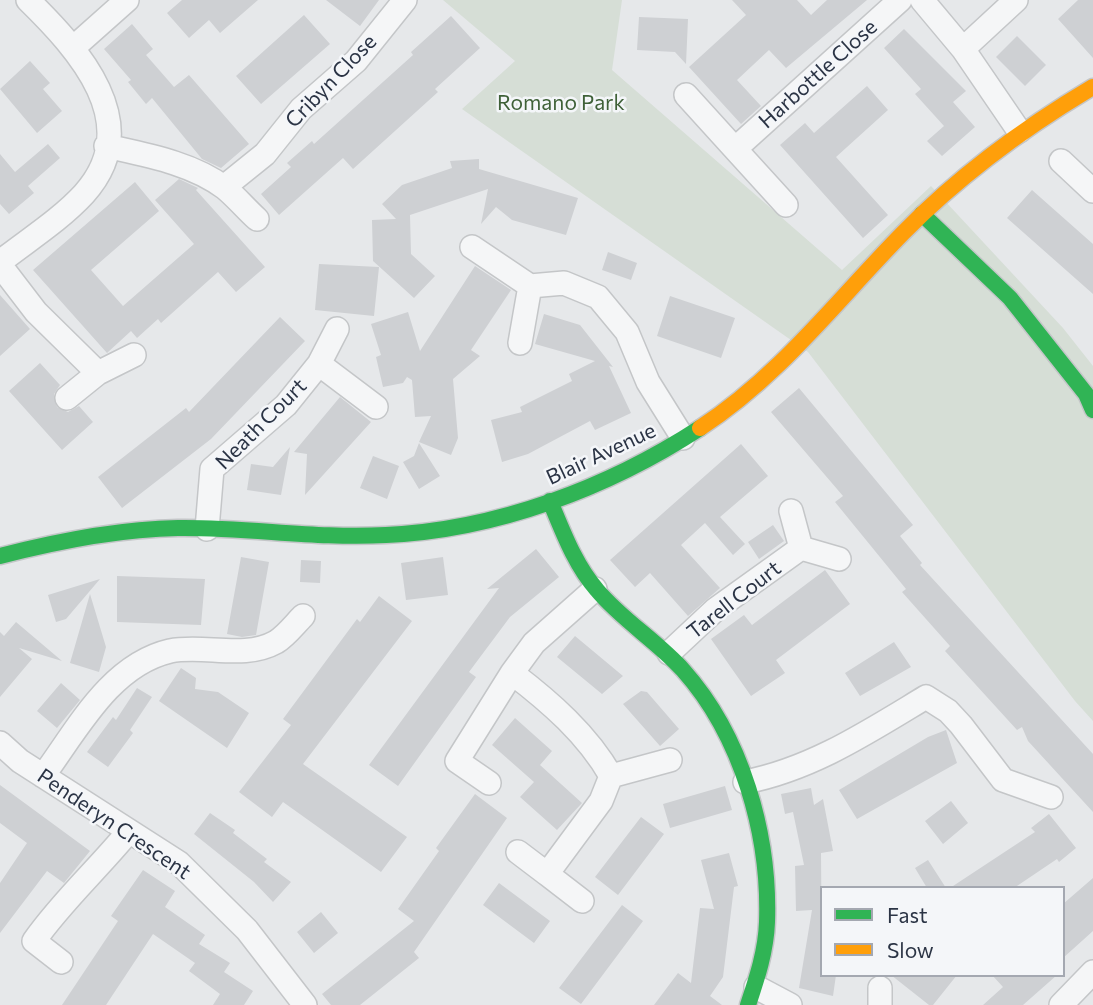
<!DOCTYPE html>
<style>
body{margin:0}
#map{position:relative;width:1093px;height:1005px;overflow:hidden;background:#e6e8ea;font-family:Commissioner,sans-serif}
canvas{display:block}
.legend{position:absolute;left:820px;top:886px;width:245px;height:91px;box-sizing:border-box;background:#f4f6f9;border:2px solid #a4a8b1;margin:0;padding:9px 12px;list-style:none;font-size:21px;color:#2b3445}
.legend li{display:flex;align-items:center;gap:14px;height:35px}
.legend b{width:35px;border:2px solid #a4a8b1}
</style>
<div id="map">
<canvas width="1093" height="1005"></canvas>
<ul class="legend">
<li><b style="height:9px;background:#30b455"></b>Fast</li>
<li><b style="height:9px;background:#ff9f0a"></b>Slow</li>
</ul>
</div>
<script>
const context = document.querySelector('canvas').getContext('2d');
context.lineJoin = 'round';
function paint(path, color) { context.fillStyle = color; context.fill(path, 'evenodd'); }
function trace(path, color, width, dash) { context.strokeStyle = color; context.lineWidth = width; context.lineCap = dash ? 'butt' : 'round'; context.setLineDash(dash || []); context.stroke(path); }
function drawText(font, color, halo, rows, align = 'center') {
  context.font = font + ' Commissioner,sans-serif'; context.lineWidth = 5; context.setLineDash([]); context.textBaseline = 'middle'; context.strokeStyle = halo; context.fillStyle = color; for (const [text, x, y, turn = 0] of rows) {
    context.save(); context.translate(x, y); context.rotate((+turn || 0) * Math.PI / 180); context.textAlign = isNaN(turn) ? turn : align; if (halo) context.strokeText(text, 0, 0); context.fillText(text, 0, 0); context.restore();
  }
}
const green = new Path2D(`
 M443,0H622L612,70L842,270L931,186L1063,328L1093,366V721L1075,701L808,352L462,109L515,61Z`);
const building = new Path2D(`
 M182,0H258L220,33L209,20L189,38L167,13Z
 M326,0H379L360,26Z
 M732,0H797L811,15L827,0H867L786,68L769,50L737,80L761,106L741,124L689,67L746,15Z
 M1078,0H1093V58L1058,19Z
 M304,15L330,44L261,104L236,76Z
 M451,16L480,48L435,89L438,92L353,169L343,158L279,215L261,194L291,167L287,163L312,141L314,144L413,55L411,52Z
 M639,17L688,19L686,64L675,52L637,50Z
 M132,24L153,49L146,55L174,87L189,75L249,144L221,168L202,159L152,98L146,104L128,82L131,80L104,49Z
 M904,29L966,91L953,102L975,127L942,156L927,141L944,126L915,94L921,89L884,48Z
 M1017,36L1046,65L1025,86L996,57Z
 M30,61L50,83L43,89L62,111L37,133L0,89Z
 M867,86L888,110L836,157L888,215L863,238L780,145L805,123L814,133Z
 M48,144L60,158L28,186L34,193L9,214L0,204V154L15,172Z
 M479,159V169L578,198L566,235L512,220L496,207L481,224L488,189L410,215L411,254L435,276L414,298L373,261L372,220L396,219L382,204L402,185L452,168L450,161Z
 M179,179L198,188L196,190L265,267L236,292L218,272L161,323L158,319L137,338L131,331L107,353L33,270L135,182L159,211L91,270L123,306L194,244L155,200Z
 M1032,190L1093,244V294L1007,218Z
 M608,252L637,263L631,280L602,270Z
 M319,264L379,267L374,316L315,310Z
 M475,266L511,290L471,350L480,356L453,379L458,438L451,455L419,442L431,416L415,417L412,380L407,377L403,383L383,387L376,357L381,355L371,324L408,312L420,351Z
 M0,295L30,329L0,356Z
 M670,296L735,318L721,358L657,336Z
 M544,314L580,325L613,367L609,366L631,413L595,430L590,421L528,454L502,462L491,420L522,412L520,407L572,381L569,374L595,361L535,344Z
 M280,317L305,341L211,439L122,508L98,477L186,408L189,412Z
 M40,363L60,385L54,394L57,407L68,412L79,406L93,422L62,450L9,391Z
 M799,388L913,525L900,536L922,563L920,565L1093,754V812L1028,741L1022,727L1017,730L945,651L950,646L902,592L906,589L835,502L843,496L771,412Z
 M340,397L371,422L305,495L307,454L294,452Z
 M419,443L440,476L419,489L403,462L414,456Z
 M741,444L768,476L720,517L745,544L733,555L705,523L681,545L720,588L688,616L650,573L635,587L610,560Z
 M290,447L281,495L247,490L251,464L273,467Z
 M373,456L399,466L387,499L360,488Z
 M773,525L784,541L759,559L748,542Z
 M536,549L559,577L510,617L469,672L476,677L398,786L369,765L499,588L487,589Z
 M241,557L269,562L256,635L242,637L227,634Z
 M443,557L448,595L406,600L401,563Z
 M301,560L321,561L320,583L300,582Z
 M825,570L850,604L776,660L785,673L751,696L711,639L744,615L752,625Z
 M117,576L205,579L201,625L117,622Z
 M100,579L66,619L56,622L48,595Z
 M90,594L106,647L99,672L70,663Z
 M379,596L412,621L303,764L407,837L381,872L283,802L272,817L239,792L291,725L283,719L357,619L360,622Z
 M16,622L62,661L19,648L32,659L0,697V632L4,636Z
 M575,636L623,676L602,694L557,657Z
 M894,642L911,667L860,696L845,673Z
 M181,668L196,678L195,689L218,692L249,713L227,748L159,701Z
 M61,683L80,700L57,728L37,711Z
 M137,688L152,697L130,730L133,733L108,767L87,752L113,717L116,720Z
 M641,691L647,692L679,729L660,746L623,704Z
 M515,718L552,751L540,765L582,803L557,830L520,797L534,782L492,745Z
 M946,730L957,763L857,819L839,790L928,737Z
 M0,785L90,851L64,883L47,871L0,933V883L27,843L0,823Z
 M725,786L732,810L670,828L663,804Z
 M811,788L814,805L823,799L833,851L821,853L822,975H836L833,996L799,988L812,910L796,911L795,866L804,865L793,812L785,814L781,794Z
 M475,794L507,818L414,952L419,958L360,1005H331L322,994L414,921L398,909L439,851L436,848Z
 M951,801L968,823L943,844L925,821Z
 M210,813L235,830L233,833L267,859L264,862L291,882L273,902L254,882L194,834Z
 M1049,814L1076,848L1059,862L1057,859L1014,888H950L1035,832L1031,828Z
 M641,817L664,834L618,895L595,877Z
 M729,853L738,886L734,887L723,977L710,996L722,1005H654L678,973L691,983L700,908L714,909L701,860Z
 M928,860L946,888H927L915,868Z
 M143,870L175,891L165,907L205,935L199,944L230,963L224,972L253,991L244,1005H213L220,994L189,971L195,963L153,934L106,1005H62L118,921L111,916Z
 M1093,878V931L1063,958V904Z
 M499,883L550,921L534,943L483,905Z
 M622,905L643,921L581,1004L559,988Z
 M321,912L338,933L314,953L297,932Z
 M891,975H957L933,1005H929Z
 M992,975H1057L1023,1005H983L1003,987Z`);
const street = new Path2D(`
 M922,0L963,49L1019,131
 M73,48L127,0
 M963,49L1016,0
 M686,95L735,149
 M106,146C146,155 192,163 225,188C236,197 246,209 257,219
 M1061,161L1093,191
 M224,187L265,154L301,109L356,61L405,0
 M786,205L735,149L900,0
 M472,247L530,286L564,283L598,297L627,332L648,382L683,438
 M0,262C28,240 60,220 84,194C147,124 78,49 28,0
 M0,265L36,312L98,373L67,398
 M520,343L530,286
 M319,364L376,407
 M98,373L134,355
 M791,511L801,548
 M207,529L212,469L286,405L319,364L337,329
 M669,653L716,609L801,548L839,559
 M0,743L20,761L179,863L247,930L305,1005
 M43,776C77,730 110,665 170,651C204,644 244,660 276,642C286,636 295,624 303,616
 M611,776L670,760
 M745,782C812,769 868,732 926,697L948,711L961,725L1003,780L1051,797
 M489,783L457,761L512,673
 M518,852L547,874L601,801L611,776C587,734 550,702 512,673L534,643L595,589
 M547,874L582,901
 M61,962L34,941C62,901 98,869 129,831
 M756,987L790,1005
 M880,1005V988
 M1061,1005L1093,972`);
const fast = new Path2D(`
 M922,214L1010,298L1086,394L1093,410
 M550,501C563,532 575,565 597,590C622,620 657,641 683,670C742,736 770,835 767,922C766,951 757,978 748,1005
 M0,556C58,541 118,529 178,528C248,527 317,539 386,535C496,530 608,488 700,428`);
const slow = new Path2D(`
 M700,428C780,376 837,300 903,233C960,175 1024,128 1093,87`);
const streetNames = [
 ["Harbottle Close",818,74,-42],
 ["Cribyn Close",331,81,-46],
 ["Neath Court",261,424,-45],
 ["Blair Avenue",601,454,-25],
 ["Tarell Court",734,600,-38],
 ["Penderyn Crescent",114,824,34]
];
const parkNames = [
 ["Romano Park",561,103]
];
paint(green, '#d6ded6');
paint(building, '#ced0d3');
trace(street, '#c4c6c8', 26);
trace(fast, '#c4c6c8', 19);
trace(slow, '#c4c6c8', 19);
trace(street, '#f5f6f7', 23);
trace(fast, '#30b455', 16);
trace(slow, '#ff9f0a', 16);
drawText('21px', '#2b3445', '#f4f6f9', streetNames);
drawText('21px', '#3f6138', '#f4f6f9', parkNames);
</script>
